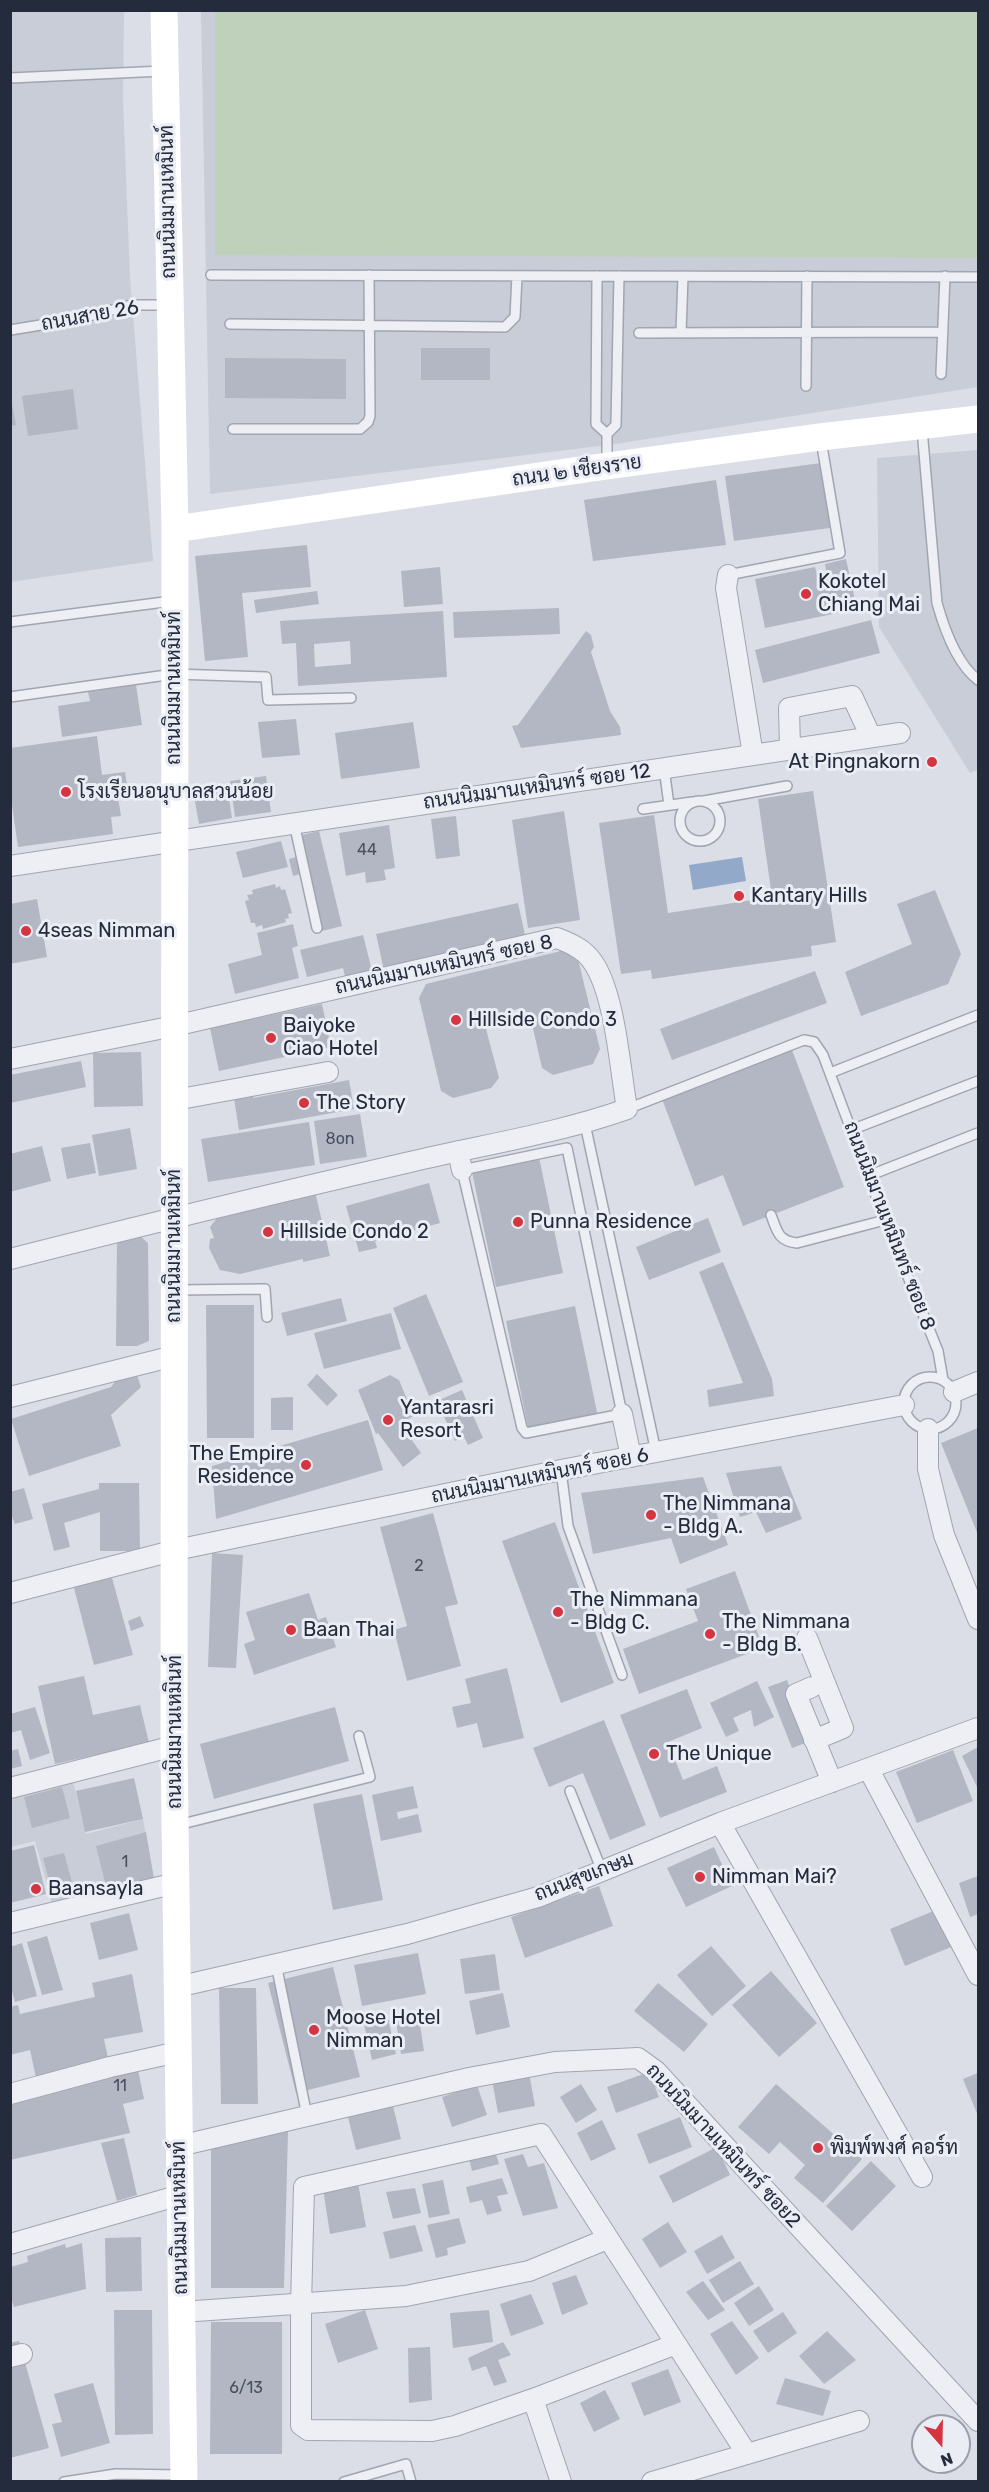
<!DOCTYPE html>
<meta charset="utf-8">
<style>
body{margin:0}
#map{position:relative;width:989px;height:2492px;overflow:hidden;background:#dbdee6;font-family:Rubik,sans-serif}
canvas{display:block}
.frame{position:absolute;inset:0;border:12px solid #242b3d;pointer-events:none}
.north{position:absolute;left:911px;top:2414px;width:60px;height:60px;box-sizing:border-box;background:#eaedf4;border:2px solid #9b9fab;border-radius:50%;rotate:160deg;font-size:16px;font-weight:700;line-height:24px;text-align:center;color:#242b3d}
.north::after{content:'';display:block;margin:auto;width:21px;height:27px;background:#d53540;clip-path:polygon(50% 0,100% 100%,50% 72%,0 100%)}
</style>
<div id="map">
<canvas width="989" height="2492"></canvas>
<div class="frame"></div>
<div class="north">N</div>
</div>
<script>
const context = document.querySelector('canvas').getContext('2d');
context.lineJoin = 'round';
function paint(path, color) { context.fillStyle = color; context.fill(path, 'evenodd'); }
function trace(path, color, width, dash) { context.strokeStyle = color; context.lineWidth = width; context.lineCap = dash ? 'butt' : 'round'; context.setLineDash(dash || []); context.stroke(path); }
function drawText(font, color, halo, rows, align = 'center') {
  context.font = font + ' Rubik,Sarabun,sans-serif'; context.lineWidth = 6; context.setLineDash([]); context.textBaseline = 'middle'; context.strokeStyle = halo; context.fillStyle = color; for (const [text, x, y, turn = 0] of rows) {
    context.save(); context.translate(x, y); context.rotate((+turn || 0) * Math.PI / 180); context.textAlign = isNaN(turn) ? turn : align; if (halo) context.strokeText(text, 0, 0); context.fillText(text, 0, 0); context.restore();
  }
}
const built = new Path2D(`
 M10,11H124L123,100L130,278L153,561L11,582Z
 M201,11H978V387L615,444L210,494Z
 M978,450V770L970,773L879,627L877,458Z
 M72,1778L86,1834L143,1819L154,1879L52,1903L35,1841L11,1847V1794Z`);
const green = new Path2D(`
 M215,11H978V258L215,255Z`);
const water = new Path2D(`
 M742,857L746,881L693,890L689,865Z`);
const building = new Path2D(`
 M421,348H490V380H421Z
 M225,358L346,359V399L225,398Z
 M73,389L78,429L28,436L22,396Z
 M10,394L16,425L10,426Z
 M821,463L830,528L734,541L725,476Z
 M716,480L726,545L593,561L584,500Z
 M307,545L311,587L242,593L248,657L205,661L195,556Z
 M846,559L857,609L765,628L755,579L815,567L818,578L827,576L825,564Z
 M440,567L443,604L404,607L401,571Z
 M317,591L319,604L256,613L254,600Z
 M559,608L560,634L454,638L453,612Z
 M443,611L447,677L298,686L296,643L282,644L280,621ZM350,641L351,664L315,667L314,644Z
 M871,620L880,653L763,683L755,650Z
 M586,631L591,635L594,647L591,652L610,711L620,727L621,735L521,748L512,726L518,725Z
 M136,685L142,725L62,737L58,706L90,701L88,692Z
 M296,719L300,755L262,758L258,722Z
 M413,722L420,768L341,779L335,733Z
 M97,736L102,775L125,772L128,791L117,792L121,816L111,817L113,834L18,847L10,791V748Z
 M266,776L271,812L235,817L230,781Z
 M227,785L232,818L199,824L193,790Z
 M813,791L836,942L811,946L812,956L652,979L651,970L621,974L599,823L654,815L668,913L772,897L758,799Z
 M564,811L580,920L528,928L512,820Z
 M456,816L460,856L436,859L431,819Z
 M389,825L395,868L384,870L386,880L366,883L365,872L346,876L339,833Z
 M319,831L342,926L322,931L308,872L293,876L289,859L306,854L302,835Z
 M281,841L288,867L243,878L236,852Z
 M275,884L276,888L280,886L281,890L285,889L292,913L288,914L289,918L285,919L286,922L263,929L262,925L256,927L255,923H251L245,901L249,900L247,895L253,894L252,890Z
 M935,890L961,954L948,984L861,1016L845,972L912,944L897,904Z
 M37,899L47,957L10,964V904Z
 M518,903L527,944L385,975L376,934Z
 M293,924L298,946L292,948L299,978L235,994L228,964L262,955L257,933Z
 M363,935L373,975L346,981L343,968L307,977L300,950Z
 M565,950L578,959L600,1049L593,1064L553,1075L542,1068L530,1015L521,1008L491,1016L485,1025L499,1078L491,1088L453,1098L441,1091L419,998L426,984Z
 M815,971L827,1003L672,1060L660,1029Z
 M322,1004L331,1047L219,1071L210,1028Z
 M792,1050L844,1187L743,1226L723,1175L695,1186L662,1099Z
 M141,1052L143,1106L94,1107L93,1053Z
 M81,1061L86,1087L10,1103V1075Z
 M349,1080L354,1109L239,1130L233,1092L252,1088L253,1098Z
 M360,1114L367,1157L320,1164L314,1121Z
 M309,1122L315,1165L208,1182L201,1139Z
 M130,1128L137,1169L99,1176L92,1135Z
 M90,1143L96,1173L67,1179L61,1148Z
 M42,1146L51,1181L10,1192V1154Z
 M539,1157L563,1273L496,1287L472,1172Z
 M429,1183L440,1223L375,1241L377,1248L359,1252L346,1206Z
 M314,1187L330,1256L303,1262V1259L240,1274L220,1270L209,1248L210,1239L214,1238L210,1227L225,1208Z
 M708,1218L721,1252L649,1280L636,1247Z
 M117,1236H140L148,1243L149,1341L137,1346H116Z
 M723,1262L772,1379L774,1396L709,1407L707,1390L743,1383L699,1272Z
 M426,1294L463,1382L429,1396L393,1308Z
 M341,1298L347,1321L287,1336L281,1313Z
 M206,1305H254V1438H207Z
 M575,1306L598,1417L529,1432L506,1321Z
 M391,1313L401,1349L324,1369L314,1333Z
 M317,1374L338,1395L327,1406L307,1385Z
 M137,1375L141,1387L111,1415L121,1446L29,1476L11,1419L111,1387L118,1378Z
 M390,1375L399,1380L414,1416L400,1423L421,1453L403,1467L378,1433L376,1434L358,1390Z
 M462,1390L483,1438L468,1445L464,1437L455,1441L437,1401Z
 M293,1397V1430H271V1398Z
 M368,1420L383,1470L216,1519L212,1466Z
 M978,1428V1535L941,1443Z
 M781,1466L802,1519L766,1533L756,1512L740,1517L726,1473Z
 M703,1477L728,1545L680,1564L671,1538L593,1554L581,1493Z
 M99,1483H139L140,1551H100V1512L64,1523L70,1547L54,1551L42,1504L99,1489Z
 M24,1488L33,1519L15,1524L10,1512V1492Z
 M433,1513L458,1604L445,1607L461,1666L407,1681L394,1630L407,1626L380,1527Z
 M555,1522L614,1683L561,1703L502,1541Z
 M212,1553L243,1555L236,1668L208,1667Z
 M735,1571L763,1648L639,1694L623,1649L698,1621L686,1589Z
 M111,1574L133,1655L94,1665L73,1584Z
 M309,1593L318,1620L326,1617L336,1647L254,1675L244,1644L255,1640L246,1612Z
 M140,1616L144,1626L131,1631L128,1621Z
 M507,1668L524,1738L483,1748L477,1723L457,1728L452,1707L471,1703L465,1679Z
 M84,1676L93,1715L140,1705L149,1743L55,1764L38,1686Z
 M787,1680L811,1741L792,1748L768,1687Z
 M757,1681L774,1717L754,1727L751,1710L733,1718L739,1731L726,1737L710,1703Z
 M687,1689L702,1728L668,1742L683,1780L717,1766L727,1792L660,1818L620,1715Z
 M35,1707L50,1753L30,1760L21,1730L10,1733V1714Z
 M335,1707L349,1761L214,1799L200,1744Z
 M604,1720L646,1825L610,1840L583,1773L549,1787L533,1748Z
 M978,1747V1789L962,1756Z
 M18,1749L22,1766L10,1769V1751Z
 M953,1750L973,1801L917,1823L896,1772Z
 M134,1778L143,1819L85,1832L76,1791Z
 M413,1786L418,1808L397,1812L398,1819L418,1814L422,1832L381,1841L372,1795Z
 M62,1787L70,1818L32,1828L24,1797Z
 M362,1794L383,1900L333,1910L313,1804Z
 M146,1832L154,1879L107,1890L96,1846Z
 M34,1845L46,1894L10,1903V1851Z
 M714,1847L732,1886L686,1907L667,1868Z
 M64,1853L72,1882L51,1888L43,1858Z
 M978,1876V1914L970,1917L959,1883Z
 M599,1886L613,1926L525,1958L511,1917Z
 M936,1910L951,1947L905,1966L890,1929Z
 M129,1913L138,1950L99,1960L90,1923Z
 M47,1936L63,1990L42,1995L27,1942Z
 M22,1943L37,1996L15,2002L10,1984V1947Z
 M711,1946L746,1986L712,2016L677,1975Z
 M418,1953L426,1994L362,2006L354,1965Z
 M495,1954L500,1990L465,1994L460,1959Z
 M333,1967L360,2077L296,2093L268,1983Z
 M771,1971L817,2023L779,2057L732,2005Z
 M132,1974L143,2032L104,2039L110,2067L38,2087L30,2050L10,2055V2007L18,2005L20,2014L95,1997L92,1983Z
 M658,1983L708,2024L684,2052L634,2011Z
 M219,1988H256L258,2104H221Z
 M503,1993L510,2027L476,2035L469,2001Z
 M418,2011L424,2051L401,2054L395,2014Z
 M388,2018L396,2054L372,2060L364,2024Z
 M138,2070L144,2099L123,2104L130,2133L10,2160V2099Z
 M649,2072L659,2097L616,2113L607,2087Z
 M529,2073L535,2106L498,2113L492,2080Z
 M978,2073V2116L963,2079Z
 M581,2084L597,2110L576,2123L560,2097Z
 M776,2084L862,2159L823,2203L794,2178L805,2165L780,2142L769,2154L738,2127Z
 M477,2085L487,2115L452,2127L442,2097Z
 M393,2106L401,2139L356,2150L348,2117Z
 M680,2117L692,2147L649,2164L637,2134Z
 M602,2120L616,2149L591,2161L577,2133Z
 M288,2131L284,2288H211V2148Z
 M124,2138L137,2195L117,2201L101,2143Z
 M717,2147L730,2175L673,2203L659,2176Z
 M494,2148L499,2164L472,2171L468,2154Z
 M523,2154L528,2167L544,2163L558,2208L523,2216L504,2159Z
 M871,2161L896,2186L852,2231L826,2206Z
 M502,2178L508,2194L497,2196L502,2211L487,2215L482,2200L470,2203L466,2187Z
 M443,2180L450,2214L429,2218L422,2184Z
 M358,2183L366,2227L330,2234L323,2189Z
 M415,2188L421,2213L393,2219L386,2192Z
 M459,2218L466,2243L447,2248L448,2255L436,2258L427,2225Z
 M668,2222L687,2252L660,2268L642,2239Z
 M415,2225L423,2251L390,2259L383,2232Z
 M722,2235L735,2258L707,2274L694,2251Z
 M141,2237L142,2291L106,2292L105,2238Z
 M82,2243L86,2289L14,2307L10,2295V2267L28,2262L27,2256L65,2244L66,2248Z
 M740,2261L754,2284L723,2303L709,2280Z
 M576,2275L588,2304L562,2315L552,2283Z
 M703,2281L725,2310L708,2320L686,2292Z
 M759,2286L774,2310L749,2326L734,2303Z
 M531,2294L544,2324L511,2336L500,2304Z
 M114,2310H152L153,2434L115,2435Z
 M365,2310L378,2349L338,2363L325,2324Z
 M489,2310L493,2342L453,2348L450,2313Z
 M783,2312L797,2333L768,2353L753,2331Z
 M732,2321L759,2358L736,2375L710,2334Z
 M211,2322H282V2454H210Z
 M827,2331L856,2360L824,2384L799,2356Z
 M19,2341L49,2448L10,2458V2343Z
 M503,2342L511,2355L498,2360L507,2382L494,2386L486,2366L472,2371L468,2358Z
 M430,2347L432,2400L409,2403L408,2348Z
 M668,2369L681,2402L644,2416L631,2383Z
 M785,2378L831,2391L823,2416L776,2404Z
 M93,2383L110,2443L61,2457L52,2424L62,2422L54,2394Z
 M605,2390L620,2419L594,2432L580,2403Z`);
const lane = new Path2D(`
 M10,78L163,71
 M211,275L978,277
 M597,276L596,424L607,434
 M230,324L505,327L515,317L517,276
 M10,330L78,319L131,305H168
 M639,333L943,332
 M681,333L683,276
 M941,374L945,276
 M806,386L807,276
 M233,429H360L368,422L370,416L369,275
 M922,429L937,603C944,628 957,664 978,680
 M607,464V434L616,425L619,276
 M728,575L840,553L821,440
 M10,622L172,601
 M10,697L174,674L266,677L268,700L351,698
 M664,768L669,805
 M680 821a20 20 0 1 1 40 0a20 20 0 1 1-40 0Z
 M704,801L787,786
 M643,809L692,802
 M294,823L317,928
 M830,1073L978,1015
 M627,1109L804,1040L814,1042L823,1055L885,1220L938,1351L943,1380
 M585,1124L656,1452
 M851,1130L978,1081
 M567,1148L622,1414L526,1433L522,1428L462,1170Z
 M868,1176L978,1133
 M771,1215C777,1231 778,1241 797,1243L885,1220
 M177,1290L265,1289L267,1317
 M904 1403a26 26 0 1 1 52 0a26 26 0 1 1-52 0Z
 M561,1470L568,1526L622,1675
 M570,1791L602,1871
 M178,1825L370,1777L359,1736
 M276,1964L307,2116
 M64,2482L116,2474L181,2475
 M344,2482L406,2464L411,2482`);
const street = new Path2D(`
 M728,575L726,588L753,755
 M790,749L789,708L852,696L871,737
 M10,866L900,733
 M10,1059L174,1026L557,938C570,943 584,949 592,961C615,992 620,1069 627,1109C556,1134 482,1145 410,1162C276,1193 143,1225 10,1259
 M175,1100L328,1072
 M458,1151L462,1170
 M954,1392L978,1382
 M10,1397L174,1356
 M622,1414L631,1457
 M928,1429V1469L944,1535L978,1619
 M10,1593L176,1550L561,1470L904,1405
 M807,1638L843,1728L814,1740
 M812,1687L796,1694L832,1782
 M869,1770L978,1975
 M10,1788L174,1746
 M720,1823L922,2177
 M10,1923L176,1883
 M177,1987L407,1934L538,1897L720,1823L978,1728
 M10,2094L110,2067L178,2052
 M179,2146L469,2078L555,2062L638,2058L656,2071L978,2421
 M10,2244L180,2195
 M182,2312L406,2296L529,2271L607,2239
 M676,2344L533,2399L455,2426L432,2431L308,2430L301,2425V2305L304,2187L541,2134L747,2454
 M10,2357L22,2354
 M533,2399L561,2482
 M652,2482L859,2421`);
const secondary = new Path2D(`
 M164,10L175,529L174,1746L184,2482
 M175,529L607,466L820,437L978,419`);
const markers = [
 [806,594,6,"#d53540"],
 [932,762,6,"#d53540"],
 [66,792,6,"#d53540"],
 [739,896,6,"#d53540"],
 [26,931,6,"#d53540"],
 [456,1020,6,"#d53540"],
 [271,1038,6,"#d53540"],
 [304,1103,6,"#d53540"],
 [518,1222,6,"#d53540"],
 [268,1232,6,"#d53540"],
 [388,1420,6,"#d53540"],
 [306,1465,6,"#d53540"],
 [651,1515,6,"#d53540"],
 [558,1612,6,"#d53540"],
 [291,1630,6,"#d53540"],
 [710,1634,6,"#d53540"],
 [654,1754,6,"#d53540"],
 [700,1877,6,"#d53540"],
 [36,1889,6,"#d53540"],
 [314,2030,6,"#d53540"],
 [818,2148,6,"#d53540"]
];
const numberNames = [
 ["44",367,850],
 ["8on",340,1139],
 ["2",419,1566],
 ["1",125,1862],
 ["11",120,2086],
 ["6/13",246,2388]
];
const streetNames = [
 ["ถนนนิมมานเหมินท์",168,202,-91],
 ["ถนนสาย 26",90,316,-10],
 ["ถนน ๒ เชียงราย",577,471,-8],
 ["ถนนนิมมานเหมินท์",174,688,-90],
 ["ถนนนิมมานเหมินทร์ ซอย 12",537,787,-8],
 ["ถนนนิมมานเหมินทร์ ซอย 8",444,965,-12],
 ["ถนนนิมมานเหมินทร์ ซอย 8",889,1226,69],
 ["ถนนนิมมานเหมินท์",174,1246,-90],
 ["ถนนนิมมานเหมินทร์ ซอย 6",540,1476,-11],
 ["ถนนนิมมานเหมินท์",175,1732,-90],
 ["ถนนสุขเกษม",584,1877,-21],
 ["ถนนนิมมานเหมินทร์ ซอย2",723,2146,47],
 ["ถนนนิมมานเหมินท์",180,2218,-91]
];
const poiNames = [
 ["Kokotel",818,582],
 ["Chiang Mai",818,605],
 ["At Pingnakorn",920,762,"right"],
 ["โรงเรียนอนุบาลสวนน้อย",78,792],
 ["Kantary Hills",751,896],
 ["4seas Nimman",38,931],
 ["Hillside Condo 3",468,1020],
 ["Baiyoke",283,1026],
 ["Ciao Hotel",283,1049],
 ["The Story",316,1103],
 ["Punna Residence",530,1222],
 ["Hillside Condo 2",280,1232],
 ["Yantarasri",400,1408],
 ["Resort",400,1431],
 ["The Empire",294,1454,"right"],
 ["Residence",294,1477,"right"],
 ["The Nimmana",663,1504],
 ["- Bldg A.",663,1527],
 ["The Nimmana",570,1600],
 ["- Bldg C.",570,1623],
 ["The Nimmana",722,1622],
 ["- Bldg B.",722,1645],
 ["Baan Thai",303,1630],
 ["The Unique",666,1754],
 ["Nimman Mai?",712,1877],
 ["Baansayla",48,1889],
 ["Moose Hotel",326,2018],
 ["Nimman",326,2041],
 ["พิมพ์พงศ์ คอร์ท",830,2148]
];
paint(built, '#c8cdd8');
paint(green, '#bfd1bb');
paint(water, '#93a9c9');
paint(building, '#b2b7c3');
trace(lane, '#a0a5b0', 12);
trace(street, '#a0a5b0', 22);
trace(lane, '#edeff4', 9);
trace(street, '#edeff4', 20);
trace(secondary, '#fff', 27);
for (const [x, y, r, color] of markers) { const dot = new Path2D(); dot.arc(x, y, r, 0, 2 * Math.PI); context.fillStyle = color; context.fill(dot); trace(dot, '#eaedf4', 2); }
drawText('16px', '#484e5e', null, numberNames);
drawText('20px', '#242b3d', '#eaedf4', streetNames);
drawText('20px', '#242b3d', '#eaedf4', poiNames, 'left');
</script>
